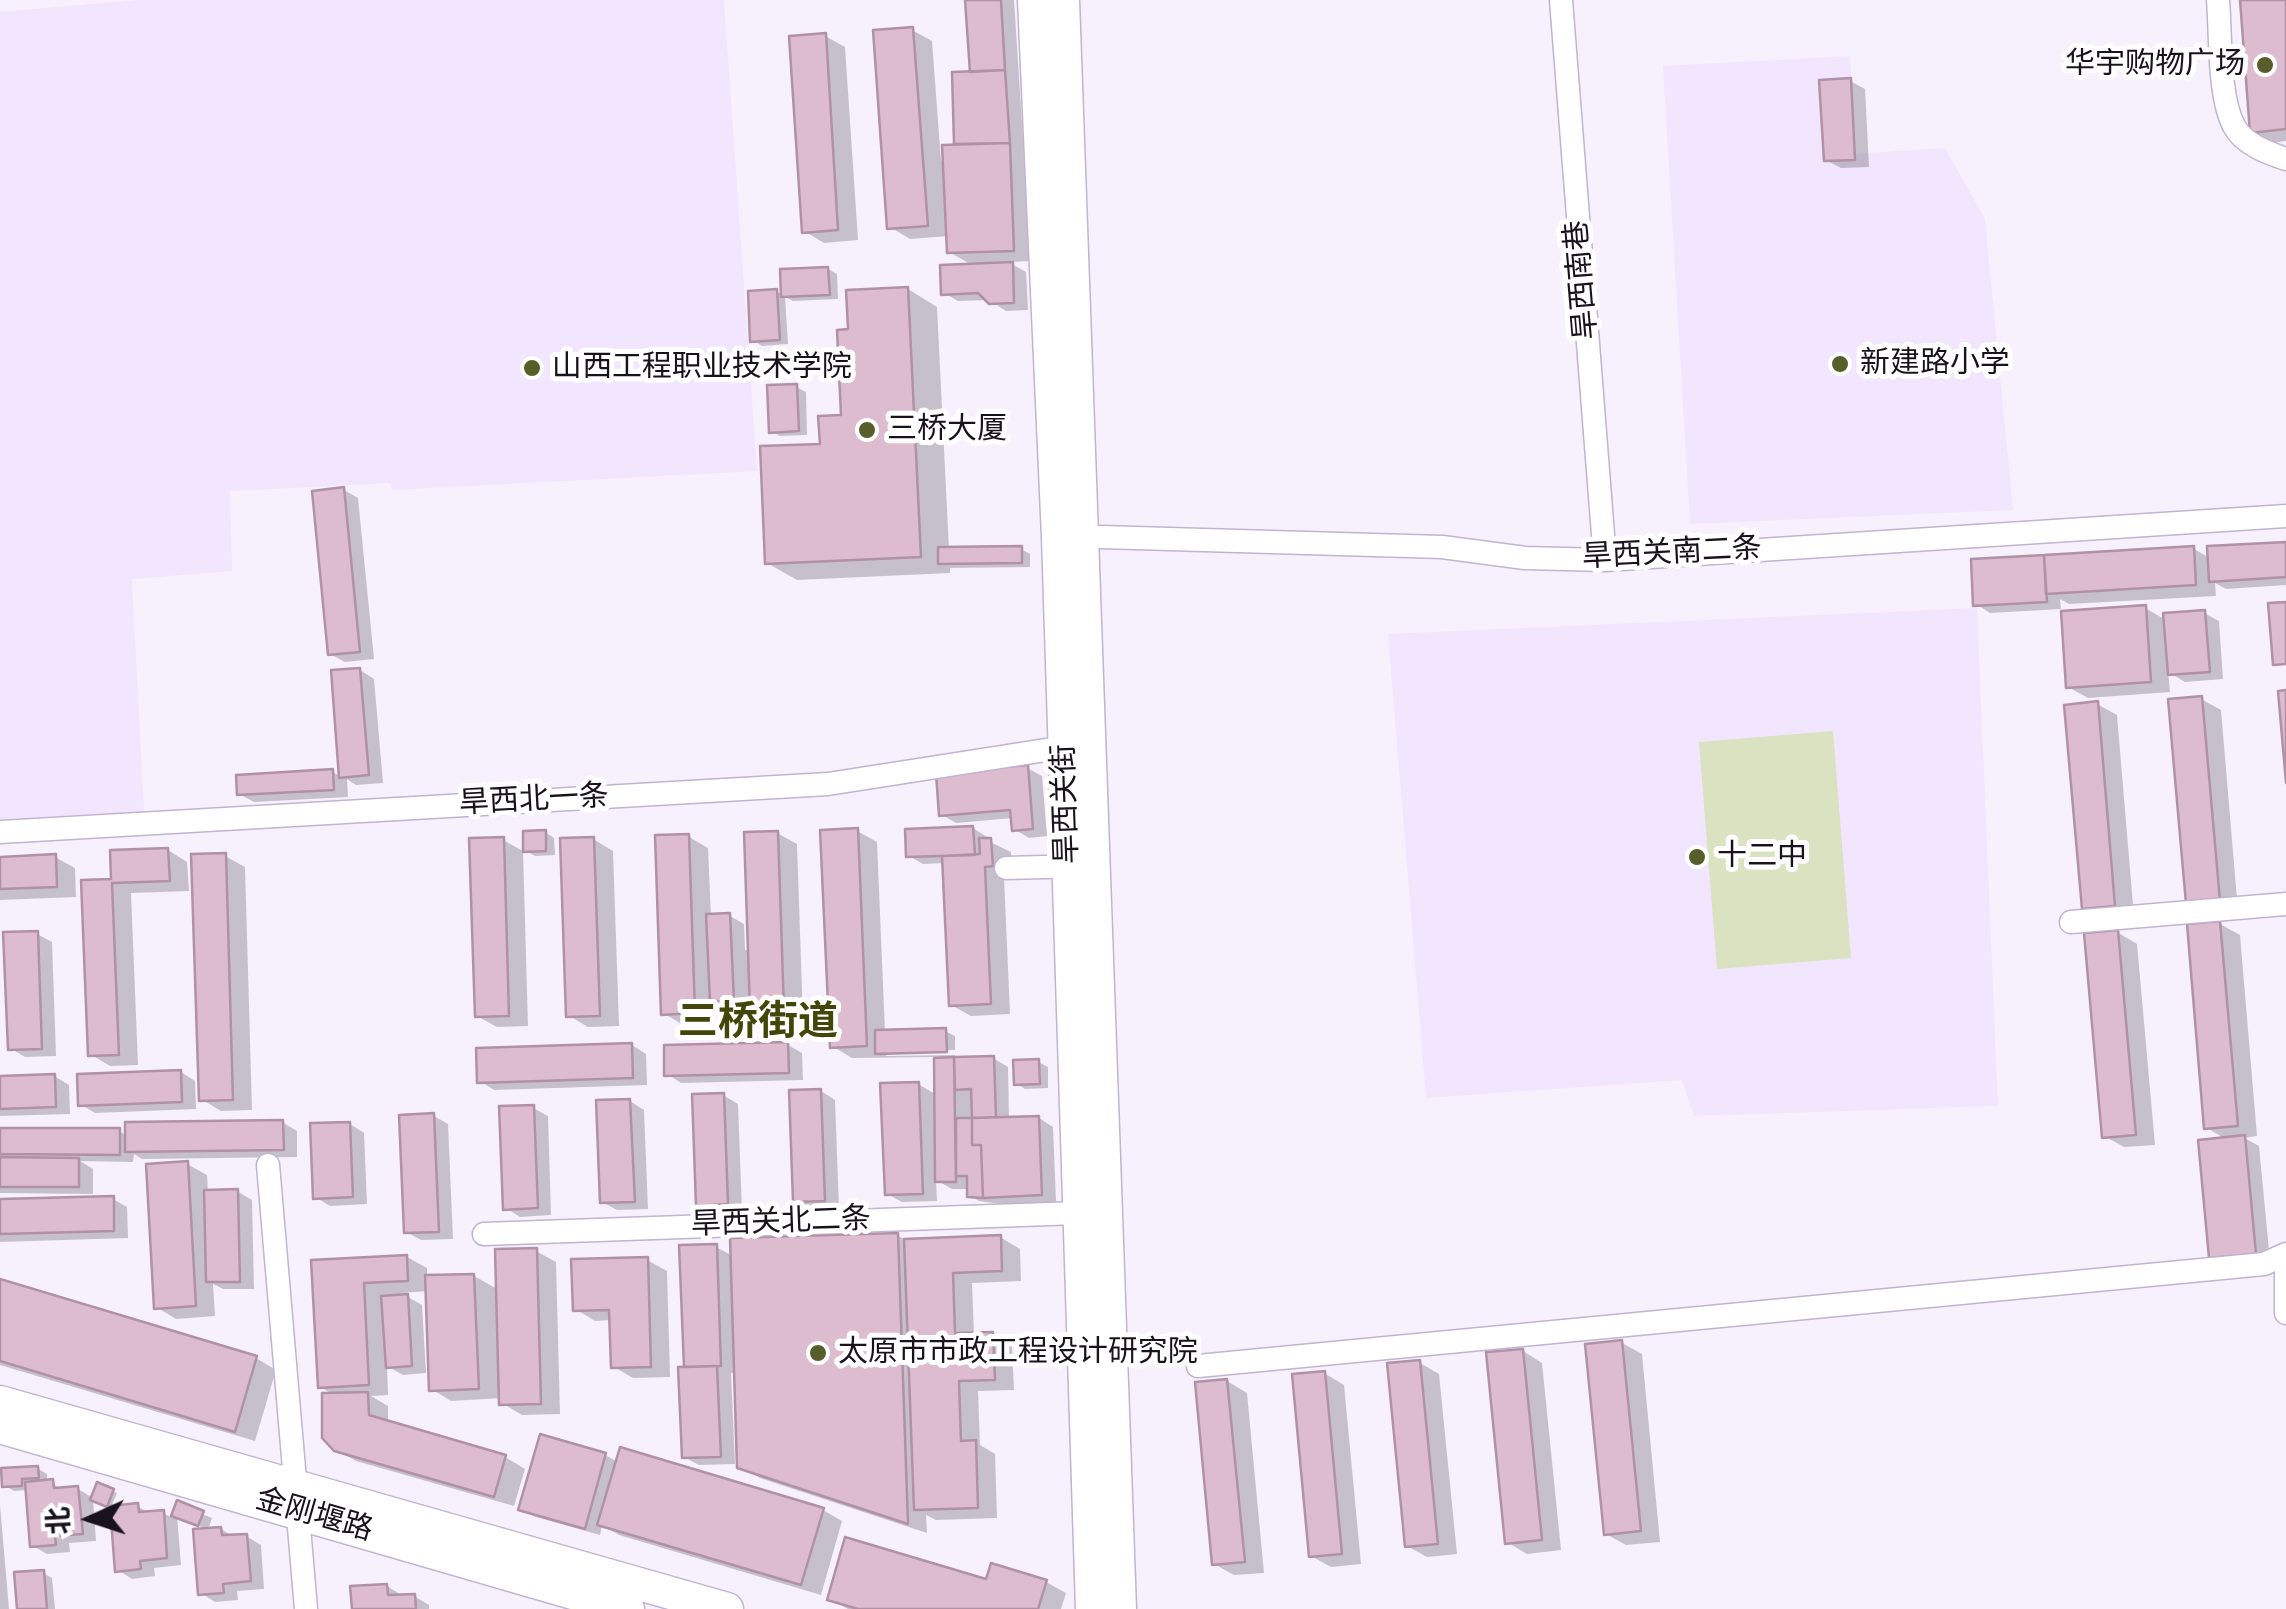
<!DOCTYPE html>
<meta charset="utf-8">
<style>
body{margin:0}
#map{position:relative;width:2286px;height:1609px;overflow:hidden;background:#f7f1fe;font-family:"Sofia Sans Condensed","Noto Sans SC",sans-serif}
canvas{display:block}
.north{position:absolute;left:40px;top:1469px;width:100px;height:100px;-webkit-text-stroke:8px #fff;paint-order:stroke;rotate:267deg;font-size:28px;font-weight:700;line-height:40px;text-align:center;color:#18121d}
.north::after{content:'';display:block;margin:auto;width:35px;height:45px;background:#18121d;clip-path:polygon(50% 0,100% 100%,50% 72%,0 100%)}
</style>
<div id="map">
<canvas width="2286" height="1609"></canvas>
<div class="north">北</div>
</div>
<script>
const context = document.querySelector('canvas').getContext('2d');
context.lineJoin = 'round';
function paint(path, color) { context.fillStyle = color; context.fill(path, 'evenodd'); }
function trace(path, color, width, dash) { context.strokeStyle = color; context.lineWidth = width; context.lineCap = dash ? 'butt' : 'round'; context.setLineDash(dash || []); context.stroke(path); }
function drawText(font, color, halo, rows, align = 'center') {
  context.font = font + ' "Sofia Sans Condensed","Noto Sans SC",sans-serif'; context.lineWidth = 10; context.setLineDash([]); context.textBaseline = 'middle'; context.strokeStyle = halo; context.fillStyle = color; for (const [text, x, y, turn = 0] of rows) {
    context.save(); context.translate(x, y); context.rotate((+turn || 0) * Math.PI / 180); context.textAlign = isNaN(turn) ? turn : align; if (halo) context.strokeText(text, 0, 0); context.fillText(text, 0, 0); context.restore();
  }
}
const built = new Path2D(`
 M137,0H724L757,471L392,490L390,483L230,491L232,571L132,579L144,812L0,819V12Z
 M1850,56L1856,154L1945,148L1985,219L2013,510L1690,524L1663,66Z
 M1977,608L1998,1106L1694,1116L1682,1080L1426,1098L1388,634Z`);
const green = new Path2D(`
 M1833,731L1851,958L1717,969L1699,742Z`);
const shadow = new Path2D(`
 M967,0H1014L1024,154L1029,157L1033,261L1008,262L1026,272L1028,310L1006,311L989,300L958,301L944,293L974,266L949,252V236L910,239L890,227L912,30L932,41L941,161L964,147L957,143L972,74Z
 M2242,0H2286V141L2272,143L2252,131Z
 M825,36L845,47L858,240L824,243L804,231Z
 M1850,81L1865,89L1869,167L1841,168L1826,160Z
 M828,269L837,274L838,299L793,301L785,297L788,344L762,346L753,340L776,291L784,296Z
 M908,289L937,307L949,550L1021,549L1030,554V567L950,568V573L797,580L767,563L823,446L843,417Z
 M796,387L806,392L807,435L780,436L771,431Z
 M344,490L358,498L374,659L345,662L330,654Z
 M2286,544V585L2226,589L2215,583L2216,596L2069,604L2060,599L2061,609L1990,613L1976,604L2194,549L2210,558Z
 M2145,608L2166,620L2204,613L2219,621L2223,679L2185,682L2168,672L2170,692L2088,698L2068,687Z
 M360,670L374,679L383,783L356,785L347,779L348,797L254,802L239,794L332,772L342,777Z
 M2201,699L2221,710L2238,911L2208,914Z
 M2097,704L2117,715L2134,917L2104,919L2084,908Z
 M1027,768L1042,776L1047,836L1029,838L1014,829L1013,818L956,823L942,815Z
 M973,828L987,837L988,841L1011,852L1012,877H1004L1010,1014L971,1016L951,1005L945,863L923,864L909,856Z
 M857,831L877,842L885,1032L945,1031L955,1036V1050L886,1051V1056L955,1055V1060L993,1058L1008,1067L1009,1119L1039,1118L1053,1127L1056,1202L1000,1204L979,1201L970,1196V1189H952L936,1180L937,1201L902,1202L887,1194L918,1084L937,1095L936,1057L852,1058L832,1046Z
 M545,832L554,838L555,855L535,856L526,851Z
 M777,833L797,844L803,1020L772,1021L752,1008L727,1009L713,1001L714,1023L683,1025L663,1013L689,837L708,848L711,917L730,916L744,924L745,950H750Z
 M593,839L613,851L619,1026L588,1027L568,1015Z
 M503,840L523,851L528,1026L497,1027L477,1016Z
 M168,850L187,862L189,891L131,893L138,1065L110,1066L90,1054L84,883L114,882Z
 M225,856L245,867L252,1110L221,1111L201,1099Z
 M55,857L75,868L76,897L0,900V859Z
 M2220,924L2240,935L2257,1136L2244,1138L2259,1146L2270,1261L2226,1265L2227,1140L2207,1128Z
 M2117,932L2137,944L2155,1145L2124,1147L2104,1136Z
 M37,934L52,942L56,1056L25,1057L10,1048Z
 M632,1045L646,1054L647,1085L494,1090L480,1081Z
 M788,1045L802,1053L803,1080L681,1083L667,1074Z
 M1038,1062L1048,1067V1088L1025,1089L1016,1083Z
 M181,1072L195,1081L196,1109L95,1113L80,1104Z
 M54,1076L69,1085L70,1114L0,1116V1078Z
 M821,1091L835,1100L839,1208L810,1209L796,1200Z
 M723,1095L738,1104L742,1211L713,1212L698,1204Z
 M630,1101L644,1110L648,1209L617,1210L602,1202Z
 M533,1108L548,1116L551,1215L520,1217L506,1208Z
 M434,1116L448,1124L453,1239L421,1240L406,1232Z
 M282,1122L297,1131V1157L142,1159L134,1154L133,1162L80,1161L93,1169V1194L0,1193V1130L119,1131L127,1136Z
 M350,1124L364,1133L367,1204L330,1206L315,1197Z
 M187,1164L207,1175L208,1192L237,1191L252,1200L254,1289H223L213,1284L215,1316L176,1319L156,1307Z
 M113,1199L127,1207L128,1238L0,1242V1202Z
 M897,1235L907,1241L1000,1237L1020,1249L1021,1281L972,1283L974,1335H992L1012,1346L1014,1390L978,1391L980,1445L995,1454L997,1518L936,1520L926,1515L927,1533L760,1478L740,1466L737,1373H731L735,1464L699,1465L684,1457L686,1369L716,1247L733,1256Z
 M536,1251L556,1262L560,1414L522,1415L502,1403V1398L451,1401L431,1389L428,1291L401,1293L422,1305L426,1373L403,1375L387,1366L388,1395L371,1396L388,1406V1423L505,1457L525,1469L514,1506L356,1461L335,1449V1395L320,1387L314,1262L407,1257L427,1268V1278L474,1276L499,1290Z
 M647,1260L667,1271L670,1377L633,1378L614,1367L612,1320L595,1321L575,1309Z
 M0,1281L256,1358L276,1370L255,1441L0,1365Z
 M1622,1343L1642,1354L1660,1542L1626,1545L1606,1534Z
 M1523,1351L1542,1363L1561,1550L1527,1554L1507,1542Z
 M1420,1363L1439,1374L1457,1554L1427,1557L1407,1546Z
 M1324,1373L1344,1385L1361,1564L1331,1567L1311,1556Z
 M1227,1381L1247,1393L1264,1573L1234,1575L1214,1564Z
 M605,1455L618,1462L823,1510L842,1521L821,1595L619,1535L602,1525L600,1535L536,1517L521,1509Z
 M37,1468L47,1474V1482L66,1490L78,1489L93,1498L98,1485L117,1493L111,1507L93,1499L96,1541L69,1543L70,1552L47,1554L33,1546L28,1490L14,1491L4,1485Z
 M178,1504L212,1518L208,1530L177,1516L181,1565L154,1568L155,1576L132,1579L118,1570L137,1506L151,1514L163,1513L173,1518Z
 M0,1505L9,1609H0Z
 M221,1529L234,1537L246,1536L261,1545L264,1589L237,1591L238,1600L215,1602L201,1593Z
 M43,1573L52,1578L55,1609H20Z
 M1046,1582L1066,1593L1061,1609H848L830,1599Z
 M387,1586L401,1595L414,1596L429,1605V1609H354Z`);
const building = new Path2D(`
 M965,0H1001L1005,70L970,72Z
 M2240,0H2286V129L2250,133Z
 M913,27L928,226L887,229L873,30Z
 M826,33L838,230L802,233L789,36Z
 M1005,70L1010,143L954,144L952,72Z
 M1851,78L1855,160L1824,161L1819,80Z
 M1010,143L1014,251L947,253L942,145Z
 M1013,262L1014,303L989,304L978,293L941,295L940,265Z
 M828,267L830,295L781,297L780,269Z
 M908,287L921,557L765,564L760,446L820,444L818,416L841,415L837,330L848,329L846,290Z
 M777,289L780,340L750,342L748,291Z
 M797,384L799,431L769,433L767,385Z
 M344,487L360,652L328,655L312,491Z
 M2286,542V577L2209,582L2207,546Z
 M1022,546V563L938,564V547Z
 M2194,546L2196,585L2046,594L2044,555Z
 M2044,555L2047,602L1973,606L1971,559Z
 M2286,602V664L2273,665L2268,603Z
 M2146,605L2151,682L2066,688L2061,611Z
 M2205,610L2210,672L2168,675L2163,613Z
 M360,668L369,775L339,778L331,670Z
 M2286,690V783L2278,691Z
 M2202,696L2220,901L2186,904L2168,699Z
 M2098,701L2115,906L2082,909L2064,705Z
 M1028,765L1033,829L1012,831L1010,810L939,816L936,773Z
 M333,769L334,790L237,795L236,775Z
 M973,826L975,855L906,857L905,829Z
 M858,828L867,1046L830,1048L820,830Z
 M546,830V851L523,852V831Z
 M778,831L784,1010L750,1011L744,832Z
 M689,834L695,1013L661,1015L655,835Z
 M504,837L509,1016L475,1017L469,838Z
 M594,837L600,1016L566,1017L560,838Z
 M979,838H991L993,866L985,867L991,1004L949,1006L942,856L980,854Z
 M168,848L170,881L112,883L119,1055L88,1056L81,880L111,879L110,850Z
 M226,853L233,1100L199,1101L191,854Z
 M56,854L57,887L0,889V857Z
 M730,913L734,1001L710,1002L706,914Z
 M2220,921L2238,1126L2204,1129L2187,924Z
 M2118,930L2136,1135L2102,1138L2084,933Z
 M38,931L42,1049L8,1050L3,932Z
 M946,1028L947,1052L875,1054V1030Z
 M788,1042L789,1073L664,1076V1045Z
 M632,1043L633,1078L477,1083L476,1048Z
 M994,1056L996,1117L972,1118L971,1089L955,1090L954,1057Z
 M954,1057L956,1182H935L934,1058Z
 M1039,1059L1040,1084L1014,1085L1013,1060Z
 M181,1070L182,1102L78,1106L77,1074Z
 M55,1074L56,1107L0,1109V1076Z
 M919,1082L923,1194L885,1195L880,1083Z
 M821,1089L825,1201L793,1202L789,1090Z
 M724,1093L728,1204L696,1206L692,1094Z
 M630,1099L635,1202L600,1203L596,1100Z
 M534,1105L538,1208L503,1210L499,1106Z
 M434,1113L439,1232L404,1233L399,1115Z
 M1039,1116L1042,1195L983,1198L981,1145H972V1118Z
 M956,1118H972V1145H981L983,1198L967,1197V1176H956Z
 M283,1120L284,1150L125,1152V1122Z
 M350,1122L353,1197L313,1199L310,1123Z
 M0,1128H120V1155L0,1154Z
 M2245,1135L2256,1254L2209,1258L2198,1140Z
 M0,1157L79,1158V1187H0Z
 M188,1161L196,1306L154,1309L146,1164Z
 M238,1189L240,1282H206L204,1190Z
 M114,1196V1231L0,1234V1199Z
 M898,1233L908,1524L737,1468L730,1238Z
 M1001,1235L1002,1271L953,1273L955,1333L993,1332L995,1380L959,1381L961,1441L976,1440L978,1508L914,1510L904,1239Z
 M717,1244L721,1366L684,1367L679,1245Z
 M537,1248L541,1404L499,1405L495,1249Z
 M407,1255L408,1281L364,1283L369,1385L318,1388L311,1260Z
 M648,1257L651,1367L611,1368L609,1310L573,1311L571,1259Z
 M474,1274L479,1389L429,1391L425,1275Z
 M0,1279L257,1356L235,1432L0,1361Z
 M408,1294L412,1366L386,1368L381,1296Z
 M1622,1340L1641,1531L1604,1535L1585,1344Z
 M1523,1349L1542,1540L1505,1544L1486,1352Z
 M1420,1360L1438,1544L1405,1547L1387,1363Z
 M717,1366L721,1457L682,1458L678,1367Z
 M1325,1371L1342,1554L1309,1557L1292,1374Z
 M1227,1379L1245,1562L1212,1565L1195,1382Z
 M368,1392L369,1415L506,1455L494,1497L334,1451L322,1438V1393Z
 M540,1434L606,1453L585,1529L518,1510Z
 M620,1447L824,1508L801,1585L597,1525Z
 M38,1466L39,1478L22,1479V1486L2,1487L1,1468Z
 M53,1479L54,1488L78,1486L83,1534L55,1536L56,1545L30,1547L25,1482Z
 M97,1482L114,1489L107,1507L90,1500Z
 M177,1500L204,1511L198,1526L171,1516Z
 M138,1503L139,1512L164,1510L167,1558L140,1561L141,1569L115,1572L110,1506Z
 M221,1527L222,1535L247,1534L251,1581L223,1584L224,1593L198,1595L193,1529Z
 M845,1537L986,1579L991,1563L1047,1580L1038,1609H858L827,1600Z
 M44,1570L47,1609H17L14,1572Z
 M387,1584L388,1595L415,1594L416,1609H352L350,1586Z`);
const minor = new Path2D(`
 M1561,0L1605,560
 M2218,0C2221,35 2218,96 2234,126C2243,144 2268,153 2286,159
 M1067,536L1442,547L1525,558L1605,560L2286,516
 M0,832L828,784L1065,747
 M1006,868L1083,866
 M2071,922L2286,904
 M268,1165L306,1609
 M484,1234L1078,1213
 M2286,1266V1313
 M1198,1366L2264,1264L2286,1254`);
const secondary = new Path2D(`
 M1034,0L1058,537L1092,1609
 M1063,0L1120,1609
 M0,1402L727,1609
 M0,1427L628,1609`);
const markers = [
 [2265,65,10,"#575d2b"],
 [1840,364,10,"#575d2b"],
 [532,368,10,"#575d2b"],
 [867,430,10,"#575d2b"],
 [1697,857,10,"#575d2b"],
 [818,1353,10,"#575d2b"]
];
const poiNames = [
 ["华宇购物广场",2245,65,"right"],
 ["新建路小学",1860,364],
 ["山西工程职业技术学院",552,368],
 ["三桥大厦",887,430],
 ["十二中",1717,857],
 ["太原市市政工程设计研究院",838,1353]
];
const streetNames = [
 ["旱西南巷",1583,280,-95],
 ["旱西关南二条",1672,554,-3],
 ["旱西北一条",534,801,-3],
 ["旱西关街",1067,804,-92],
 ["旱西关北二条",781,1223,-2],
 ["金刚堰路",314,1516,16]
];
const districtNames = [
 ["三桥街道",758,1024]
];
paint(built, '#f1e6fd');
paint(green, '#dae2c1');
paint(shadow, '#0003');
paint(building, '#ddbcd0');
trace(building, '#b191a4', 2.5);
trace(minor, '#c1b3d2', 25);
trace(secondary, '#c1b3d2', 35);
trace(minor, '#fff', 22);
trace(secondary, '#fff', 32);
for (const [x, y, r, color] of markers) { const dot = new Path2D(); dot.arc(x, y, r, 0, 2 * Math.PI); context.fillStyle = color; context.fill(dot); trace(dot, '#fff', 4); }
drawText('30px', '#18121d', '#fff', poiNames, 'left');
drawText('30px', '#18121d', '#fff', streetNames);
drawText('bold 40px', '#424709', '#fff', districtNames);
</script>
